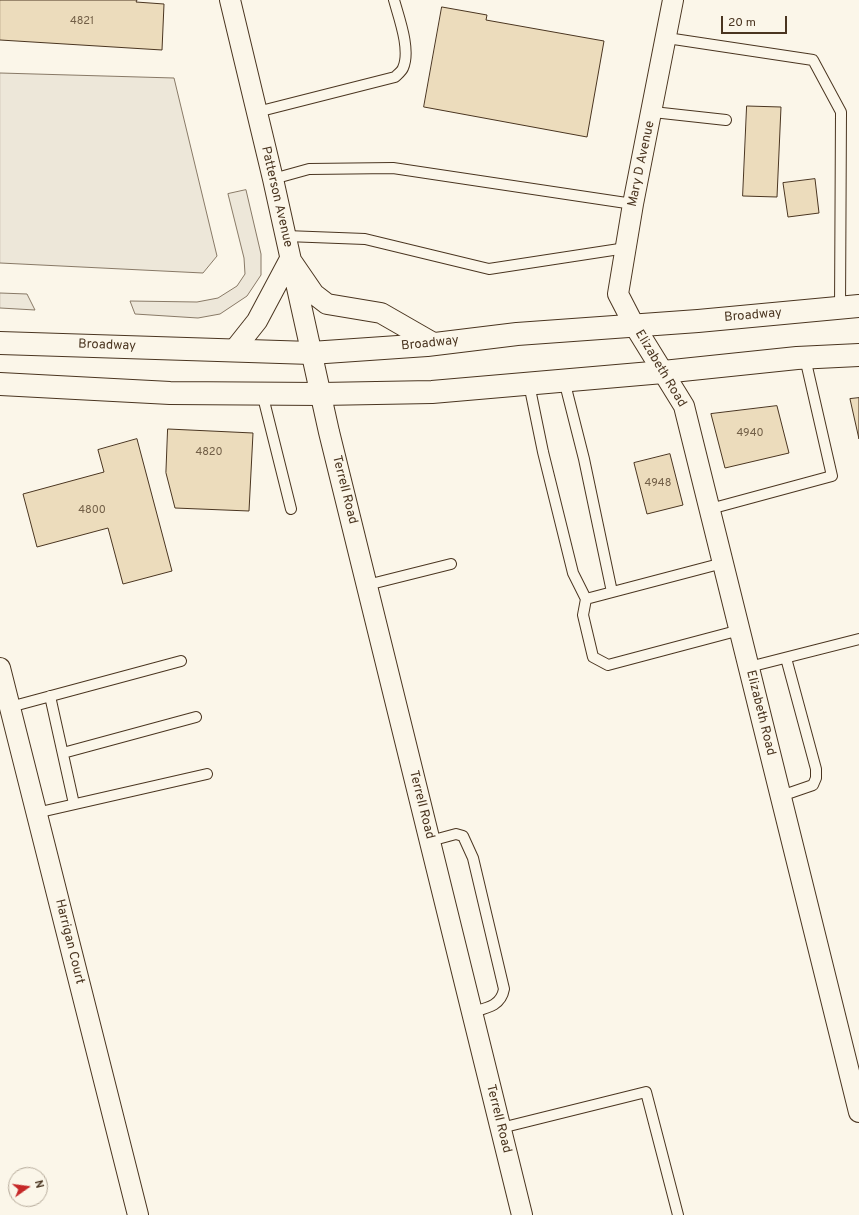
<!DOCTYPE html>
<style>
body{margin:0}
#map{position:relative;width:859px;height:1215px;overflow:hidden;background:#fbf6e9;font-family:Overpass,sans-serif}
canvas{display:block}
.north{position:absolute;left:8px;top:1167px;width:40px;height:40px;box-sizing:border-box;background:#fbf6e9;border:1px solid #b4a999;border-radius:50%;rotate:76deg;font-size:11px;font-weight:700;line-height:16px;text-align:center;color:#4a3520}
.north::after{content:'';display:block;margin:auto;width:14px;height:18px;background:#c62828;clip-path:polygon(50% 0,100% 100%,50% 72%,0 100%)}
.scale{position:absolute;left:721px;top:16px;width:66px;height:18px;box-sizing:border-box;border:2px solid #4a3520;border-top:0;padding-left:5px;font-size:12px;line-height:14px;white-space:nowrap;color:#4a3520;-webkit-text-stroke:3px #fbf6e9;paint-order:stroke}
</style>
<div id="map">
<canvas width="859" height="1215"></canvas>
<div class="north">N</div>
<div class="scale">20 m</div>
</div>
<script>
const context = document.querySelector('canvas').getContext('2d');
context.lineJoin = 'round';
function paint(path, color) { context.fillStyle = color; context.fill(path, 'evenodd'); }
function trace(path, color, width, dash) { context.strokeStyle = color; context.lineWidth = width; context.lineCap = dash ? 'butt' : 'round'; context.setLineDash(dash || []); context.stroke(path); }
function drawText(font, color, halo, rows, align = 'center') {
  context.font = font + ' Overpass,sans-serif'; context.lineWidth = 3; context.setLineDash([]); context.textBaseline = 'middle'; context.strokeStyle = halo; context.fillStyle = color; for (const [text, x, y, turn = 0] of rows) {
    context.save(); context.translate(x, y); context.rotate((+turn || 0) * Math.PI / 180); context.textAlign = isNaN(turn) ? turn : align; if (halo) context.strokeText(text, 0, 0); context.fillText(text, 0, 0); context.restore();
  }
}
const parking = new Path2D(`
 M0,73L174,78L217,256L203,273L0,263Z
 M246,190L261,254V275L247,296L220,314L198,318L135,314L130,301L197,302L218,298L237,286L245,274L244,258L228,194Z
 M0,293L27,294L35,310L0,308Z`);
const building = new Path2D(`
 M0,0H137L136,2L164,4L162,50L0,40Z
 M442,7L487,15L486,20L604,41L587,137L424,107Z
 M747,106L781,107L777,197L743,196Z
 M815,179L819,213L788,217L783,183Z
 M859,398V439L850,399Z
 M777,406L789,453L725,468L711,414Z
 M168,429L253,433L249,511L175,508L166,473Z
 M137,439L172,571L123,584L108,528L37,547L23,494L104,472L98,450Z
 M670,454L683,505L647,514L634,463Z`);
const service = new Path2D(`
 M667,38L813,60L841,112L840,309
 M257,112L395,77C398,74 402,71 403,68C411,50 399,18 394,0
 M653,112L726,120
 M273,179L309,169L393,168L633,204
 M286,236L365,239L489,269L626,248
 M564,380L584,459L612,592
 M529,384L543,452L573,573L586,599
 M262,393L291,509
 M710,509L832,476L805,358
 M723,563L586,599L583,615L593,657L608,665L740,630
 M367,585L451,564
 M749,667L859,639
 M50,696L74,804
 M10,707L181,661
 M63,753L196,717
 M781,796L813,785L816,778V769L786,658
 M36,813L207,774
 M430,841L456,834L463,836L473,858L504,989C501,1006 487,1008 472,1012
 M501,1128L646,1092L678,1215`);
const minor = new Path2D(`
 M230,0L273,179L329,432L522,1215
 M673,0L633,204L618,294L634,325L684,406L859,1112
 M234,350L257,321L290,259L314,294L327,304L381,313L435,344
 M0,668L138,1215`);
const primary = new Path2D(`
 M0,343L311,353L427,345L517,334L698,321L859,306
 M0,384L170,393L321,394L432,392L663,372L797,358L859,355`);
const numberNames = [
 ["4821",82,22],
 ["4940",750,434],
 ["4820",209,453],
 ["4948",658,484],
 ["4800",92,511]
];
const streetNames = [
 ["Mary D Avenue",642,164,-78],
 ["Patterson Avenue",276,197,77],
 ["Broadway",753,316,-5],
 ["Broadway",430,344,-6],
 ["Broadway",107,346,2],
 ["Elizabeth Road",660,369,59],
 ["Terrell Road",344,490,76],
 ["Elizabeth Road",760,713,76],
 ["Terrell Road",421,805,76],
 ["Harrigan Court",69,942,76],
 ["Terrell Road",498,1119,76]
];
paint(parking, '#ede7d9');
trace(parking, '#887966', 1);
paint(building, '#ecdcbc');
trace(building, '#4a3520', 1);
trace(service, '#4a3520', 12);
trace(minor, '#4a3520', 22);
trace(primary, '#4a3520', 24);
trace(service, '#fbf6e9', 10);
trace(minor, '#fbf6e9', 20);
trace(primary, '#fbf6e9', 22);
drawText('11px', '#725f47', null, numberNames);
drawText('13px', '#4a3520', '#fbf6e9', streetNames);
</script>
